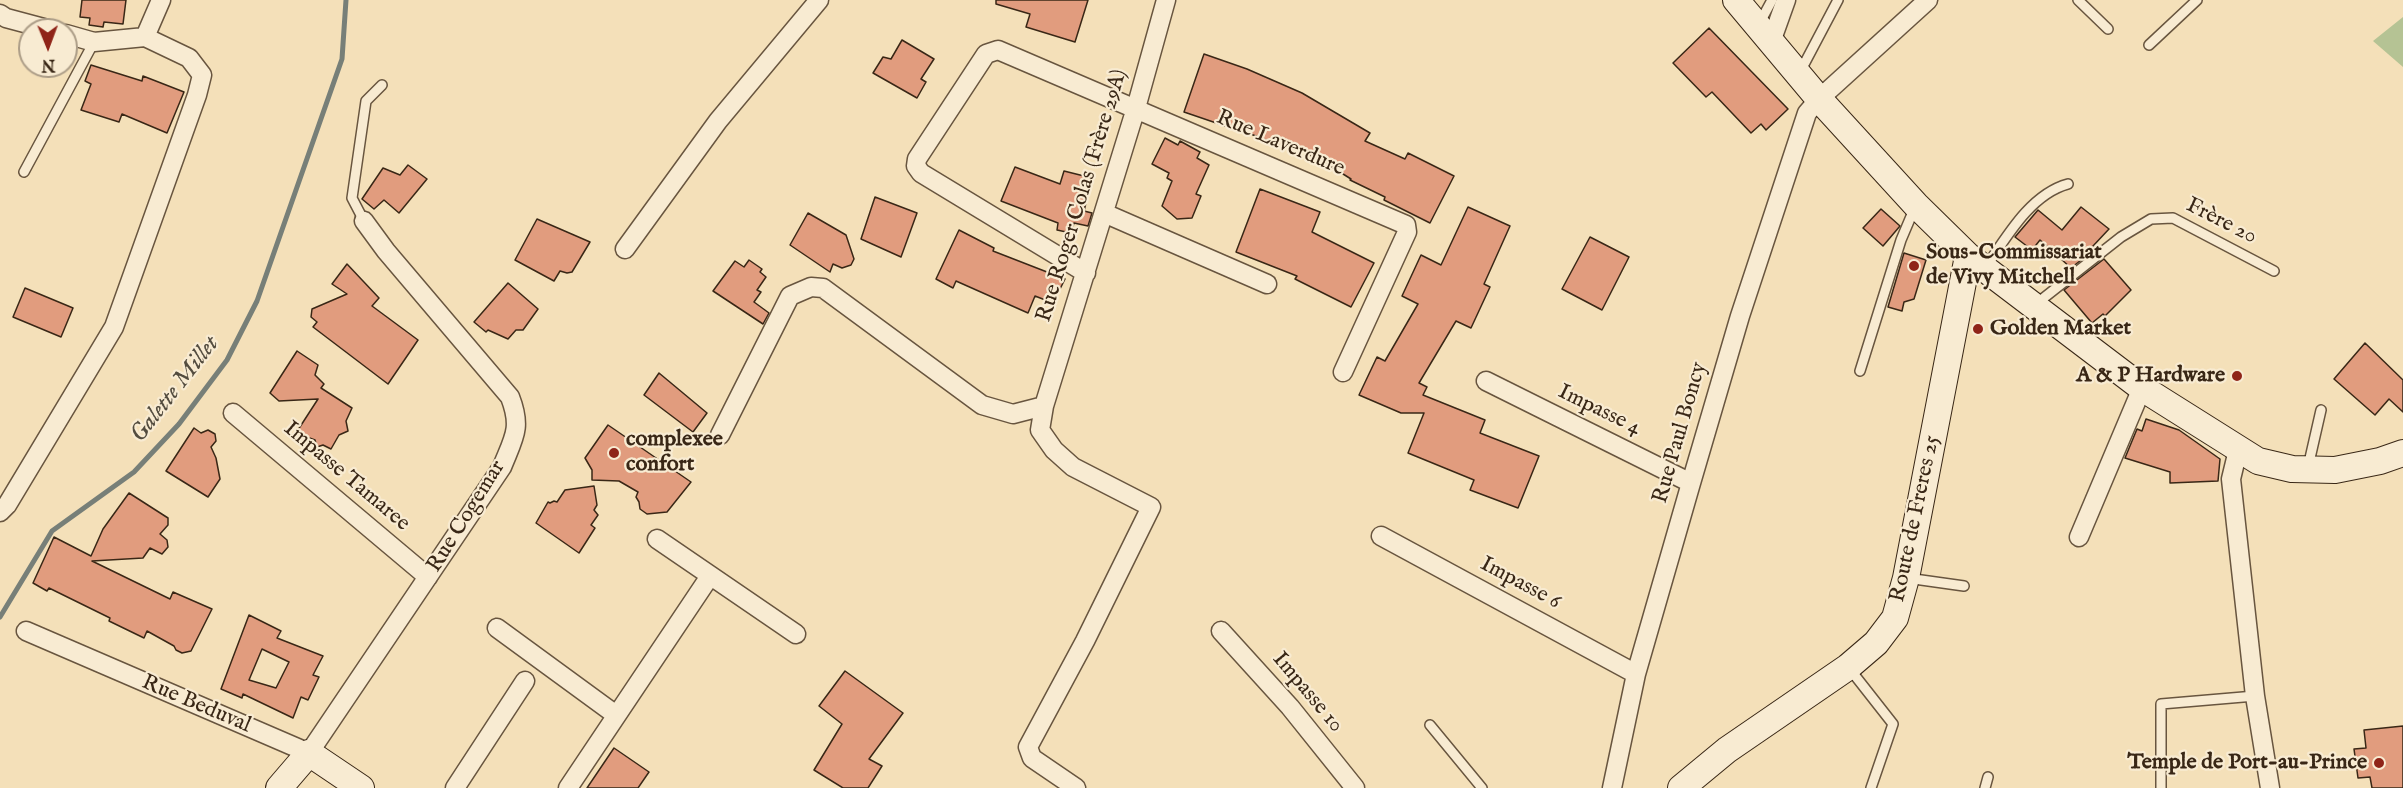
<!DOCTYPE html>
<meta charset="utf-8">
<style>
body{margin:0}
#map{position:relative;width:2403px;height:788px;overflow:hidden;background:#f4e0b9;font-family:"IM FELL English",serif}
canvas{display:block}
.north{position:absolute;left:18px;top:18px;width:60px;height:60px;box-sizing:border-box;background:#f8ebd2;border:2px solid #ac9d87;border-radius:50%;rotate:179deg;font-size:16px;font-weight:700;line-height:24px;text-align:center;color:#392716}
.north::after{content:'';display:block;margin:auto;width:21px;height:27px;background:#8f2418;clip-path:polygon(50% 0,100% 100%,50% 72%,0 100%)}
</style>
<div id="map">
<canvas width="2403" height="788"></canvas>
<div class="north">N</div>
</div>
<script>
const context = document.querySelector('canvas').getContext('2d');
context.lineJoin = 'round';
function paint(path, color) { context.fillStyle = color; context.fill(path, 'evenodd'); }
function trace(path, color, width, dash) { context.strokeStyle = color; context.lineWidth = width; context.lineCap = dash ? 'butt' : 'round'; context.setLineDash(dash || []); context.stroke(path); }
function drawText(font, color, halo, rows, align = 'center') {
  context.font = font + ' "IM FELL English",serif'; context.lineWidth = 4.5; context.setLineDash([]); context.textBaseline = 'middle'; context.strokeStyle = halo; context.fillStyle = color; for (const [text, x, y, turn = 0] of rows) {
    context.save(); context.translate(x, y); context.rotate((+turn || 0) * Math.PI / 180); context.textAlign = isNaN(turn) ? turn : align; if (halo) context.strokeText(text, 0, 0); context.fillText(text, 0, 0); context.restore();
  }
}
const green = new Path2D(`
 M2403,17V67L2373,41Z`);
const stream = new Path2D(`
 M0,617L52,531L134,472L179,424L227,360L257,301L342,59L346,0`);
const building = new Path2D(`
 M82,0H126L123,24L104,22L103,27L89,25L90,18L80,17Z
 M996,0H1088L1075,42L1026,27L1030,14L996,4Z
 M1709,28L1788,109L1766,130L1761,124L1751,133L1712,92L1706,97L1673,63Z
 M902,40L934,59L921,79L926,82L917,98L873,73L883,57L891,59Z
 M1204,54L1247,69L1302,93L1370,133L1365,141L1405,159L1408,153L1454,176L1430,223L1384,200L1385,197L1350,180L1351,179L1316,157L1315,158L1283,140L1281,146L1228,125V127L1184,112Z
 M91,65L142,81L143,76L184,92L167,133L122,114L119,122L81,110L91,84L85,81Z
 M1165,138L1178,145L1180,141L1200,152L1197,158L1209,165L1196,194L1201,196L1192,218L1177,219L1162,206L1172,181L1167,178L1169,173L1152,164Z
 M408,165L427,179L399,213L384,200L374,209L362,199L383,168L400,175Z
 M1015,167L1060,184L1064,171L1092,178L1084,211L1092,213L1088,226L1074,223L1071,233L1057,230L1058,223L1001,201Z
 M1260,189L1320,212L1312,232L1374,263L1351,307L1295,279L1297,276L1236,252Z
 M875,197L917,213L901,257L861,239Z
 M1468,207L1510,226L1484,284L1490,287L1471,328L1456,321L1419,383L1427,387L1423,395L1485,420L1480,433L1539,456L1518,508L1470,490L1474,480L1408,453L1424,413H1401L1359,395L1377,357L1385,361L1418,304L1402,296L1421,255L1441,265Z
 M2081,207L2109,229L2093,246L2095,249L2071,268L2040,240L2032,250L2015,237L2038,210L2062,230Z
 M1881,209L1900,226L1883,246L1863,228Z
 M808,213L846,235L854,259L851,265L842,268L833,264L830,272L790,245Z
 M537,219L590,242L572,272L567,273L560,271L554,281L515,260Z
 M959,230L994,248L993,251L1065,279L1053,303L1035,296L1028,313L956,281L953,288L936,279Z
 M1590,237L1629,257L1602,310L1562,289Z
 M1904,253L1926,260L1914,299L1904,302L1902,311L1888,307Z
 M2104,259L2131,290L2105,316L2103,314L2092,323L2064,290Z
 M749,260L762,269L760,272L766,277L757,290L761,292L754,302L769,313L763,324L713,291L735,261L744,267Z
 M347,264L379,298L372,306L418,340L388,384L313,327L317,322L311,317L312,309L347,294L332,284Z
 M508,283L538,309L523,330H516L508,339L488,330L486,332L474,322Z
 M25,288L73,308L61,337L13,317Z
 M2365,343L2403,380V412L2389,399L2375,415L2334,379Z
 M297,351L318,365L315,375L324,384L321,388L352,408L346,421L348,431L339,435L331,449L323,445L317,447L315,440L296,433L318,399L279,401L270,393Z
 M659,373L707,413L693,432L644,395Z
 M2146,419L2179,430L2220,459L2218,481L2170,483V472L2125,458L2137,429L2142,431Z
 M608,425L691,482L667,512L647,514L640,509L639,502L636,497L638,492L619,481L592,480V470L585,458Z
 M194,428L201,433L208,430L215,434L216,441L211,447L216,458L220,479L208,497L166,471Z
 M594,486L597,505L594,510L598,515L591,525L595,528L579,553L536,523L548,502L550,503L554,501L557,502L565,490Z
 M129,493L168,518V525L160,534L167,540L168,547L162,554L150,548L143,558L92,561L170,599L173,592L212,609L191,651L182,653L176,650L174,646L147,631L144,638L109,621L110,618L49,588L47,591L33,583L54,537L91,556L103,529Z
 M249,615L281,631L277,638L323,656L313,675L319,677L308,700L301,697L293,718L243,694L242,698L221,689ZM262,649L289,662L276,688L249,680Z
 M845,671L903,713L869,759L882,766L868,788H843L814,770L842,724L819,706Z
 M2403,726V788H2372L2370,777L2358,778L2354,749L2366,748L2364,730Z
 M614,748L649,772L638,788H587Z`);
const lane = new Path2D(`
 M2078,0L2108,29
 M1759,24L1772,0
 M2149,45L2197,0
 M1800,72L1838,0
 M24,172L94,42
 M364,221L352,198L366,101L382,85
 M1986,267C2007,236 2031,194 2068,184
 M2036,304L2121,237L2151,219L2173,218L2274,271
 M1860,371L1901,240L1915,207
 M2308,467L2321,410
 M1907,578L1964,586
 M1849,668L1893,724L1871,788
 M1430,725L1482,788
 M1985,788L1988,777
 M2161,788V704L2255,696`);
const street = new Path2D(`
 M0,14L6,18L51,30
 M66,34L94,42L145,37L161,0
 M1771,42L1786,0
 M1104,213L1267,284
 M625,249L718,121L819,0
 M1086,273L921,173L916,166L917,159L986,54L998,50L1406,225L1407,232L1343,372
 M1486,381L1691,483
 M233,413L428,577
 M720,435L790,296L811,287L823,288L982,405L1013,414L1044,406
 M2238,450L2231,479L2255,696L2270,788
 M0,512L7,505L114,327L197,95L202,75L189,58L145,37
 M1381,536L1636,674
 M2079,537L2142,388
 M657,539L796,634
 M497,628L616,715
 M26,631L309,753L502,467C514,437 522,428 510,397L386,251L364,221
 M1221,631L1290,707L1355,788
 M455,788L525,681
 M568,788L710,576
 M1076,788L1032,758L1028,747L1085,641L1151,507L1073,467L1054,450L1040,430L1044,406L1136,108L1166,0
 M1612,788L1636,674L1691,483L1740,316L1807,113L1819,99L1928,0`);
const secondary = new Path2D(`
 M1736,0L1819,99L1916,205L1968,256L2142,388L2258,461L2292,469L2335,470L2380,461L2403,453
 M279,788L309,753L361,788
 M1681,788L1727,750L1848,667L1876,643L1895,618L1906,578L1968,256`);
const markers = [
 [1914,266,6,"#8f2418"],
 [1978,329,6,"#8f2418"],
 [2237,376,6,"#8f2418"],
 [614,453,6,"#8f2418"],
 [2379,763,6,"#8f2418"]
];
const streetNames = [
 ["Rue Laverdure",1280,144,23],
 ["Rue Roger Colas (Frère 29A)",1083,196,-73],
 ["Frère 20",2221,222,27],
 ["Impasse 4",1599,411,26],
 ["Rue Paul Boncy",1681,433,-74],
 ["Impasse Tamaree",346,477,40],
 ["Rue Cogemar",467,517,-58],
 ["Route de Freres 25",1916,519,-78],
 ["Impasse 6",1520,584,28],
 ["Impasse 10",1307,693,50],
 ["Rue Beduval",196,705,23]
];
const poiNames = [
 ["Sous-Commissariat",1926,253],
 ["de Vivy Mitchell",1926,278],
 ["Golden Market",1990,329],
 ["A & P Hardware",2225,376,"right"],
 ["complexee",626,440],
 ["confort",626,465],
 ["Temple de Port-au-Prince",2367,763,"right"]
];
const waterNames = [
 ["Galette Millet",176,390,-52]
];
paint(green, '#b5c394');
trace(stream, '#777f78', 5);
paint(building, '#e19c7e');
trace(building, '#392716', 1.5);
trace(lane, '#68553f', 12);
trace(street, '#68553f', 21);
trace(secondary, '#392716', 28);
trace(lane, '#f8ebd2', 9);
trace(street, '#f8ebd2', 18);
trace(secondary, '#f8ebd2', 26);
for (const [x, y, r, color] of markers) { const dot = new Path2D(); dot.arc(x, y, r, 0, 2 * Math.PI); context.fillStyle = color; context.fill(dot); trace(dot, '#f8ebd2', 2); }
drawText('22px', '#392716', '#f8ebd2', streetNames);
drawText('bold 22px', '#392716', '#f8ebd2', poiNames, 'left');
drawText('italic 24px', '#534c3f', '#f8ebd2', waterNames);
</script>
